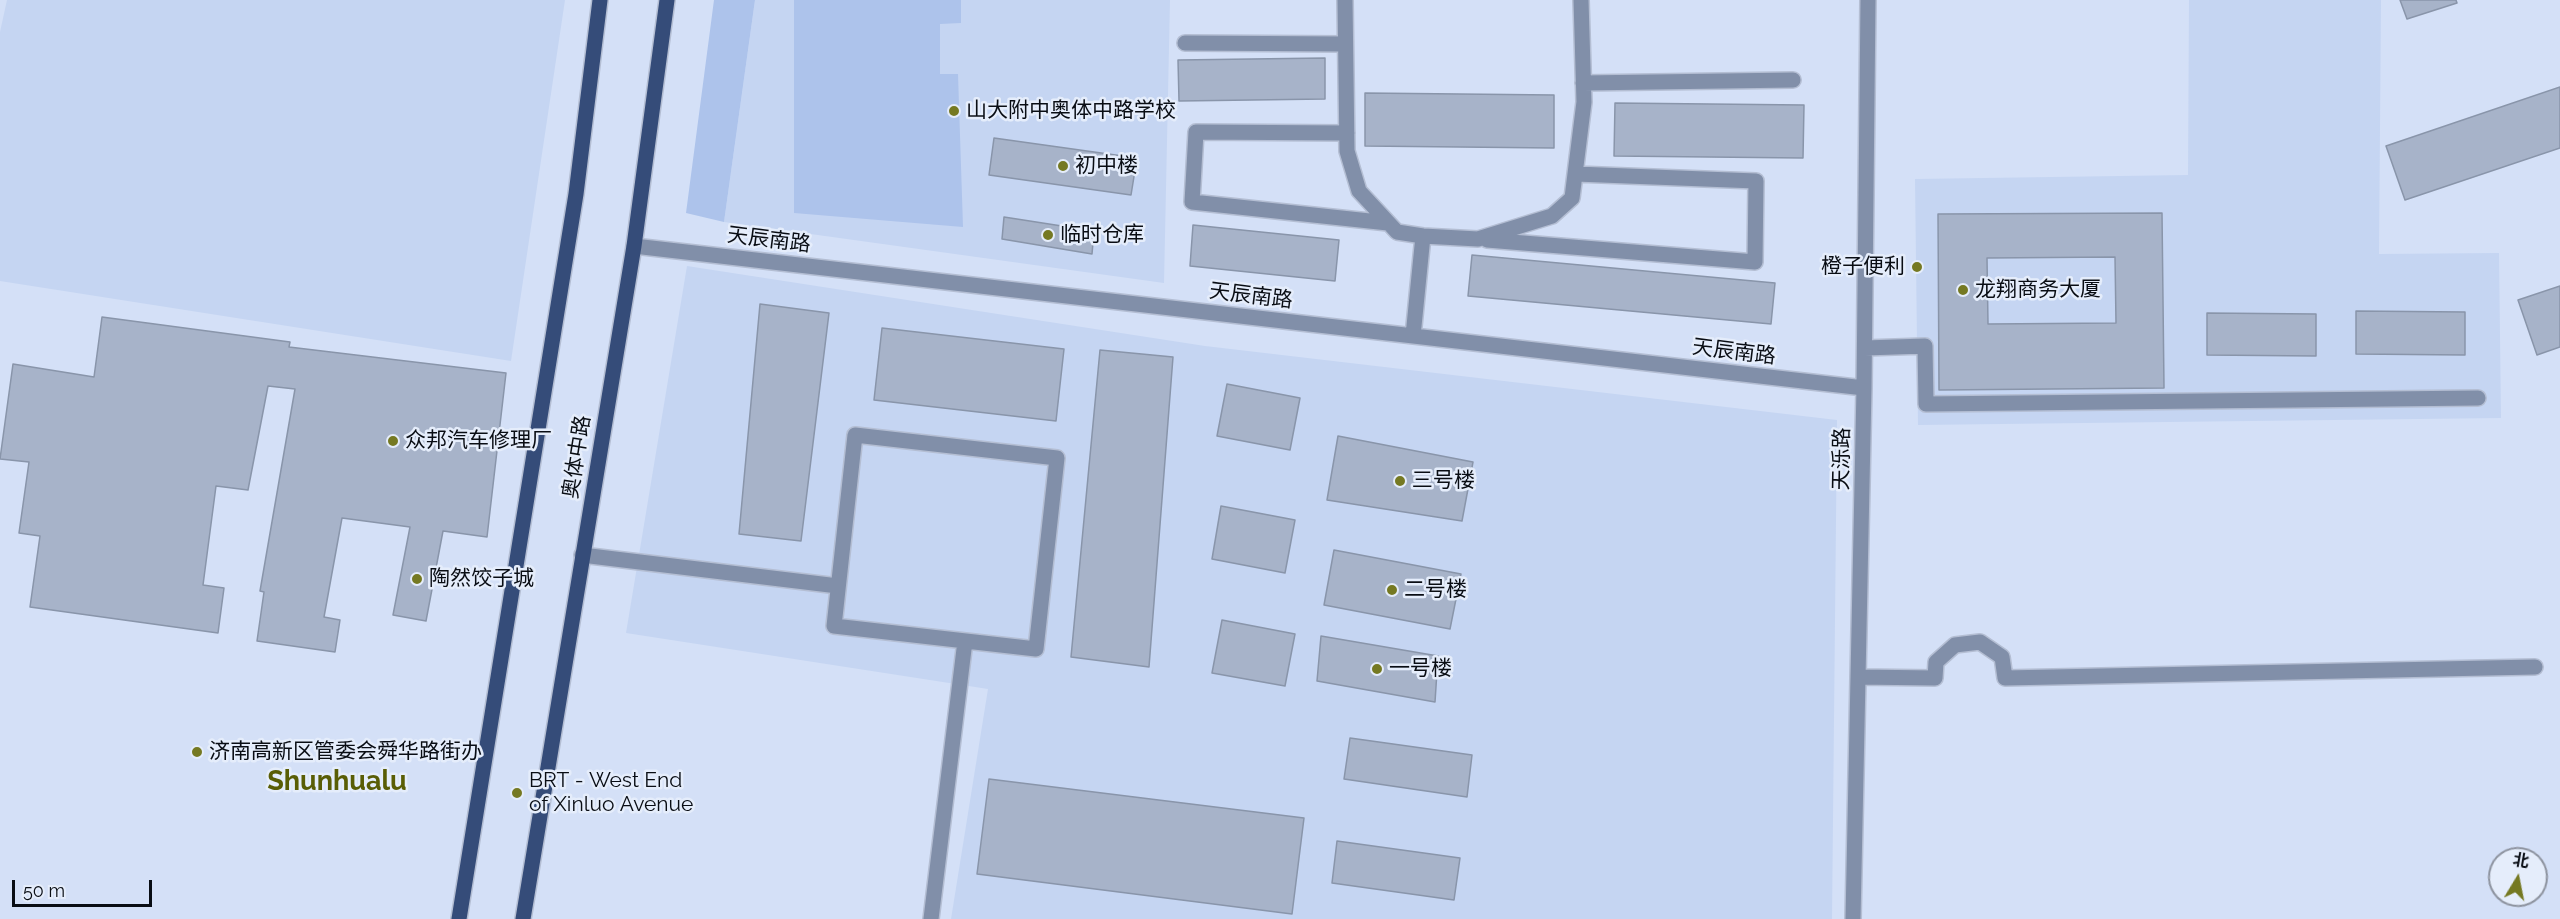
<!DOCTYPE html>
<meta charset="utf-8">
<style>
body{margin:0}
#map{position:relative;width:2560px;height:919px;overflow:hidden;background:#d4e0f7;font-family:Raleway,"Noto Sans SC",sans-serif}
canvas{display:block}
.north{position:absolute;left:2488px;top:847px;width:60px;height:60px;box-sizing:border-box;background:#e5edfb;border:2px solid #8d939f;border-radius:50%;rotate:10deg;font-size:16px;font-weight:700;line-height:24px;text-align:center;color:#090d14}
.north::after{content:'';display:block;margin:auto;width:21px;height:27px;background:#757922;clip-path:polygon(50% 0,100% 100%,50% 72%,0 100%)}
.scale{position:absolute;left:12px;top:880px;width:140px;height:27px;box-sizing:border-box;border:3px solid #090d14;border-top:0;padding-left:8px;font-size:18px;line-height:21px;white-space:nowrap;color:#090d14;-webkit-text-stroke:4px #e5edfb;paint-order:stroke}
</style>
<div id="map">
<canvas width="2560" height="919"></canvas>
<div class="north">北</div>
<div class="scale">50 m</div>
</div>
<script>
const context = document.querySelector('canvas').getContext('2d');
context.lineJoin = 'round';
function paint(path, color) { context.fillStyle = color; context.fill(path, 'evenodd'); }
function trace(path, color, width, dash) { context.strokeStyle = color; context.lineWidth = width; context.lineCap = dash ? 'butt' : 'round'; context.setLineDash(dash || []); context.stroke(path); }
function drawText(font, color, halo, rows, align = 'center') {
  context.font = font + ' Raleway,"Noto Sans SC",sans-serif'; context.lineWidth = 5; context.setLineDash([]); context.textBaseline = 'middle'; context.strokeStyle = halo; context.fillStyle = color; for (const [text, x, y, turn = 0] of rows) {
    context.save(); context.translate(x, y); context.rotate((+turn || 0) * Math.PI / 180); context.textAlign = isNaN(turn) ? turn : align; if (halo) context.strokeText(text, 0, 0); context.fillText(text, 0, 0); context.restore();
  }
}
const built = new Path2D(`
 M7,0H565L511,361L0,281V32Z
 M755,0H1170L1164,283L724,222Z
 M2189,0H2381L2379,254L2499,253L2501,418L1918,425L1915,179L2188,175Z
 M687,266L1205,346L1837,420L1832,919H951L988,689L626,633Z`);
const green = new Path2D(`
 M714,0H755L724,222L686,213Z
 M794,0H961V23L940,24V74H958L963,227L794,213Z`);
const building = new Path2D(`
 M2400,0H2456L2457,3L2407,19Z
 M1325,58V99L1179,101L1178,60Z
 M2560,87V148L2405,200L2386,146Z
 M1365,93L1554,95V148L1365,146Z
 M1615,103L1804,105L1803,158L1614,156Z
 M994,138L1137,158L1131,195L989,175Z
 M2162,213L2164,388L1939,390L1938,214ZM2115,257L2116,323L1988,324L1987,258Z
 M1004,217L1094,231L1092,254L1002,239Z
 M1193,225L1339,240L1335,281L1190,266Z
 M1472,255L1775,283L1771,324L1468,296Z
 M2560,286V347L2537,355L2518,300Z
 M760,304L829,313L801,541L739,534Z
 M2356,311L2465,312V355L2356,354Z
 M2207,313L2316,314V356L2207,355Z
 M102,317L290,342L289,347L506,373L487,537L443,531L426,621L393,615L410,527L342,518L324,617L340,620L335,652L257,641L264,592L260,591L295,389L268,386L248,490L216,486L203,585L224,588L218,633L30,607L40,536L19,533L29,462L0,459L13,364L94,377Z
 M882,328L1064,349L1056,421L874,400Z
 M1100,350L1173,357L1149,667L1071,657Z
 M1227,384L1300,398L1290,450L1217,436Z
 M1338,436L1473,462L1462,521L1327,500Z
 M1221,506L1295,520L1285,573L1212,559Z
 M1334,550L1461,574L1450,629L1324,605Z
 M1222,620L1295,634L1285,686L1212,673Z
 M1321,636L1438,656L1435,702L1317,681Z
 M1350,738L1472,755L1467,797L1344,779Z
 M989,779L1304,818L1292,914L977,874Z
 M1337,841L1460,858L1454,900L1332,883Z`);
const minor = new Path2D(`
 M1345,0L1347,151L1359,191L1397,232L1423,236L1478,239L1552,216L1572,198L1584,102L1581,0
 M1185,43L1345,44
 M1583,83L1793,80
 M1347,133L1196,132L1192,202L1388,223
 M1487,240L1755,262L1756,181L1576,174
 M634,246L1864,388
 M1413,336L1423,236
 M1865,348L1925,346L1926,404L2478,398
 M855,435L1057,458L1036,649L834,626Z
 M582,555L838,586
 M1858,677L1935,678L1936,662L1955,645L1980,642L2002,657L2005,678L2535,667
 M931,919L965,641
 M1853,919L1864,388L1868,0`);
const major = new Path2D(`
 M459,919L576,194L600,0
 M523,919L634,246L667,0`);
const markers = [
 [954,111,6,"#757922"],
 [1063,166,6,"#757922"],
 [1048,235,6,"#757922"],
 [1917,267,6,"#757922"],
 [1963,290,6,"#757922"],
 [393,441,6,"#757922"],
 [1400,481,6,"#757922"],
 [417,579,6,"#757922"],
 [1392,590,6,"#757922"],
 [1377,669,6,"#757922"],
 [197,752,6,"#757922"],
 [517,793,6,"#757922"]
];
const poiNames = [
 ["山大附中奥体中路学校",966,111],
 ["初中楼",1075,166],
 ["临时仓库",1060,235],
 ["橙子便利",1905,267,"right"],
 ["龙翔商务大厦",1975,290],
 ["众邦汽车修理厂",405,441],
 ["三号楼",1412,481],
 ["陶然饺子城",429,579],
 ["二号楼",1404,590],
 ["一号楼",1389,669],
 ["济南高新区管委会舜华路街办",209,752],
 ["BRT - West End",529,781],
 ["of Xinluo Avenue",529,805]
];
const streetNames = [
 ["天辰南路",769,240,7],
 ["天辰南路",1251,296,7],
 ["天辰南路",1734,352,7],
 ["奥体中路",577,457,-81],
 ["天泺路",1842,459,-89]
];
const districtNames = [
 ["Shunhualu",337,782]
];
paint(built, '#c5d5f2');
paint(green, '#adc3eb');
paint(building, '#a7b3c9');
trace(building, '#8995aa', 1.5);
trace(minor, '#b4bed3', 18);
trace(major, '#b4bed3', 18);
trace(minor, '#818fa9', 15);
trace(major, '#354c79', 15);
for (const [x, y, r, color] of markers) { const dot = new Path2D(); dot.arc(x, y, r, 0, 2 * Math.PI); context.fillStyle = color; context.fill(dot); trace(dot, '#e5edfb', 2); }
drawText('21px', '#090d14', '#e5edfb', poiNames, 'left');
drawText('21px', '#090d14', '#e5edfb', streetNames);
drawText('bold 27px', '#595d05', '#e5edfb', districtNames);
</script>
